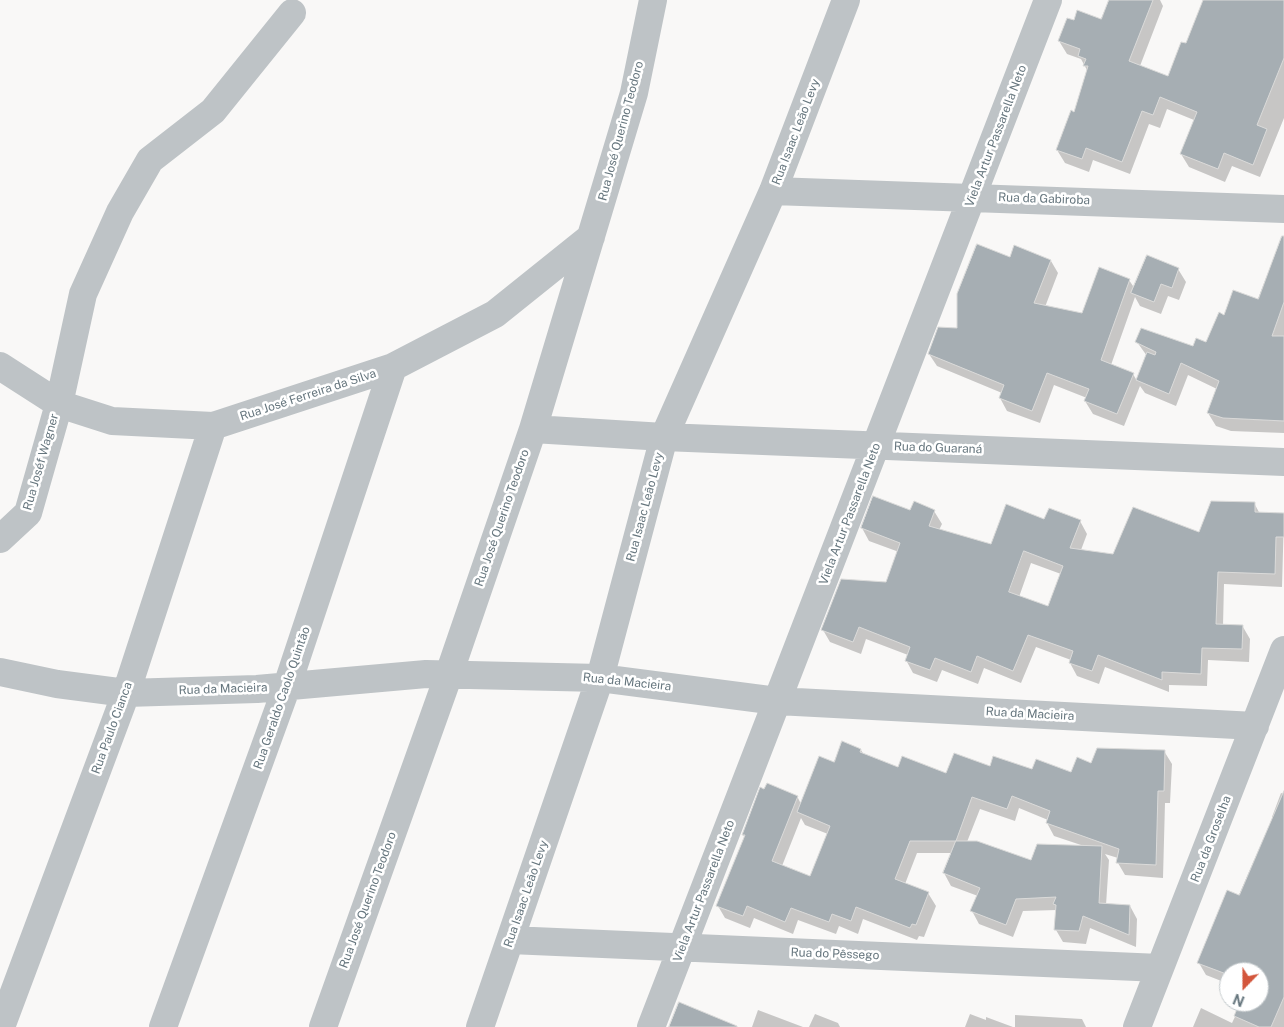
<!DOCTYPE html>
<meta charset="utf-8">
<style>
body{margin:0}
#map{position:relative;width:1284px;height:1027px;overflow:hidden;background:#f9f8f7;font-family:"Public Sans",sans-serif}
canvas{display:block}
.north{position:absolute;left:1219px;top:962px;width:50px;height:50px;box-sizing:border-box;background:#fff;border:1px solid #c2c8cb;border-radius:50%;rotate:202deg;font-size:14px;font-weight:700;line-height:20px;text-align:center;color:#66767e}
.north::after{content:'';display:block;margin:auto;width:18px;height:22px;background:#d3563c;clip-path:polygon(50% 0,100% 100%,50% 72%,0 100%)}
</style>
<div id="map">
<canvas width="1284" height="1027"></canvas>
<div class="north">N</div>
</div>
<script>
const context = document.querySelector('canvas').getContext('2d');
context.lineJoin = 'round';
function paint(path, color) { context.fillStyle = color; context.fill(path, 'evenodd'); }
function trace(path, color, width, dash) { context.strokeStyle = color; context.lineWidth = width; context.lineCap = dash ? 'butt' : 'round'; context.setLineDash(dash || []); context.stroke(path); }
function drawText(font, color, halo, rows, align = 'center') {
  context.font = font + ' "Public Sans",sans-serif'; context.lineWidth = 5; context.setLineDash([]); context.textBaseline = 'middle'; context.strokeStyle = halo; context.fillStyle = color; for (const [text, x, y, turn = 0] of rows) {
    context.save(); context.translate(x, y); context.rotate((+turn || 0) * Math.PI / 180); context.textAlign = isNaN(turn) ? turn : align; if (halo) context.strokeText(text, 0, 0); context.fillText(text, 0, 0); context.restore();
  }
}
const shadow = new Path2D(`
 M1110,0H1160L1163,6L1140,66L1169,78L1186,45L1205,0H1284V118L1260,177L1232,166L1225,182L1189,167L1181,154L1194,120L1167,109L1160,128L1149,124L1130,174L1093,160L1089,172L1065,163L1057,150L1075,113L1088,72L1081,59L1067,54L1059,41L1074,22L1102,21Z
 M1011,258L1051,261L1058,273L1045,307L1082,314L1129,280L1135,289L1178,269L1186,282L1179,300L1168,296L1161,314L1140,306L1135,297L1111,365L1133,374L1137,381L1147,356L1137,342L1194,348L1207,343L1225,316L1259,300L1284,264V433L1231,431L1216,426L1208,413L1217,389L1188,375L1176,406L1145,393L1140,386L1124,426L1093,414L1085,401L1087,398L1054,385L1040,423L1007,411L1000,398L1002,393L937,366L929,354L958,329Z
 M1254,503L1260,514L1284,515L1282,587L1224,584L1223,626L1243,627L1250,639L1249,662L1208,660L1207,686L1169,685V692L1105,667L1099,684L1077,676L1070,663L1071,660L1036,647L1021,683L984,668L978,684L942,670L937,682L913,673L906,660L908,655L866,639L861,654L830,642L823,630L886,583L899,552L869,541L862,528L911,512L934,511L942,524L939,530L991,546L1045,521H1080L1087,534L1081,550L1114,555L1200,533ZM1031,563L1061,574L1049,608L1019,597Z
 M861,750L864,755L899,769L947,775L991,768L1071,774L1092,765L1164,751L1172,764L1170,803H1165L1163,878L1125,875L1118,863V858L1105,854L1109,860L1106,905L1130,906L1137,919L1136,947L1090,928L1086,944L1063,942L1056,930L1057,910L1023,911L1013,937L979,924L972,911L978,896L951,886L944,873L952,853H917L905,884L928,893L936,906L924,937L919,936L917,940L863,919L858,934L839,926L836,934L798,920L793,934L754,918L750,928L725,918L718,906L745,838L743,835L797,796L801,804L834,764ZM1019,808L1048,820L1047,823L1054,836L1084,846L1032,861L967,842L980,809L1015,821ZM801,818L805,825L828,834L811,877L782,866Z
 M1281,793L1284,794V1027H1193L1201,1008L1232,1023L1242,1002H1259V972H1229V984L1206,975L1199,963L1240,897L1273,820L1272,817Z
 M758,1010L803,1027H752Z
 M815,1014L838,1023L840,1027H809Z
 M970,1014L986,1020V1017L1013,1027H965Z
 M1015,1015L1082,1019L1086,1027H1015Z`);
const building = new Path2D(`
 M1109,0H1153L1129,61L1168,76L1181,42L1186,43L1203,0H1284V58L1257,125L1267,129L1253,165L1224,153L1218,169L1180,154L1197,112L1160,97L1153,115L1142,111L1122,162L1086,148L1082,159L1056,150L1071,110L1074,112L1088,66H1083L1086,59L1078,56L1080,49L1058,41L1067,18L1074,20L1077,10L1101,19Z
 M1282,236H1284V302L1272,336H1284V421L1223,418L1207,413L1219,381L1181,363L1169,394L1136,380L1147,352L1155,355L1156,352L1135,342L1141,328L1193,346L1196,338L1206,342L1219,312L1224,315L1233,290L1258,299Z
 M977,244L1010,257L1014,245L1051,260L1034,303L1082,313L1099,267L1130,279L1101,360L1134,373L1117,414L1084,401L1089,389L1047,373L1032,411L999,398L1004,385L928,354L938,327L957,328V294Z
 M1147,255L1179,268L1172,288L1161,284L1154,302L1131,293Z
 M873,496L910,510L914,501L935,510L929,526L991,544L1006,504L1044,519L1049,508L1081,520L1070,548L1113,554L1133,507L1199,532L1211,501L1255,502V512L1284,513V537H1276L1275,574L1218,572L1216,624L1243,625L1242,649L1202,648L1201,674L1162,672V680L1098,655L1092,671L1069,663L1073,651L1028,635L1013,671L977,656L971,672L935,658L930,670L905,661L910,647L859,627L853,642L821,630L841,579L886,582L900,543L861,528ZM1024,551L1063,566L1048,606L1009,592Z
 M842,741L861,749L860,752L898,767L902,756L946,773L954,753L990,766L993,756L1032,769L1036,759L1071,772L1077,757L1091,763L1097,748L1165,750L1164,791H1158L1156,865L1116,863L1119,849L1046,823L1050,811L1012,796L1007,809L972,797L956,841H910L895,879L929,892L916,925L912,924L910,928L856,907L851,921L832,914L829,922L791,908L785,922L747,906L743,916L716,906L745,835H742L760,787L764,789L767,783L798,796L772,861L810,876L830,826L797,812L819,756L834,762Z
 M1284,791V997L1271,1027H1259L1234,1016L1240,1002H1259V972H1229V975L1197,963L1227,890L1239,895Z
 M956,841H977L1031,860L1037,844L1102,846L1099,903L1130,905L1129,935L1083,916L1079,931L1054,930L1056,905L1053,904L1056,897L1016,899L1006,925L970,911L980,888L943,873Z
 M679,1002L737,1026V1027H669Z`);
const minor = new Path2D(`
 M773,191L1284,209
 M0,366L59,404L112,421L213,426L393,367L495,314L591,237
 M533,429L664,437L1284,462
 M0,539L28,513L59,404L83,294L120,212L150,160L213,111L292,13
 M0,672L57,684L126,693L257,689L426,674L600,678L777,701L1255,726
 M510,940L1160,968
 M1,1027L126,693L213,426
 M163,1027L287,686L393,367
 M323,1027L449,674L533,429L634,93L653,0
 M480,1027L600,678L664,437L773,191L846,0
 M651,1027L1048,0
 M1137,1027L1284,650`);
const streetNames = [
 ["Rua José Querino Teodoro",621,131,-75],
 ["Rua Isaac Leão Levy",796,132,-69],
 ["Viela Artur Passarella Neto",996,136,-69],
 ["Rua da Gabiroba",1044,199,2],
 ["Rua José Ferreira da Silva",308,395,-18],
 ["Rua do Guaraná",938,448,2],
 ["Rua Joséf Wagner",41,462,-74],
 ["Rua Isaac Leão Levy",645,507,-75],
 ["Viela Artur Passarella Neto",850,514,-69],
 ["Rua José Querino Teodoro",502,518,-71],
 ["Rua da Macieira",627,682,6],
 ["Rua da Macieira",223,689,-2],
 ["Rua Geraldo Caolo Quintão",282,698,-71],
 ["Rua da Macieira",1030,714,3],
 ["Rua Paulo Cianca",112,728,-70],
 ["Rua da Groselha",1211,839,-69],
 ["Viela Artur Passarella Neto",704,891,-69],
 ["Rua Isaac Leão Levy",526,894,-71],
 ["Rua José Querino Teodoro",368,900,-70],
 ["Rua do Pêssego",835,954,2]
];
paint(shadow, '#0003');
paint(building, '#a6aeb3');
trace(building, '#dadad9', 1);
trace(minor, '#bec3c6', 28);
drawText('12px', '#66767e', '#fff', streetNames);
</script>
